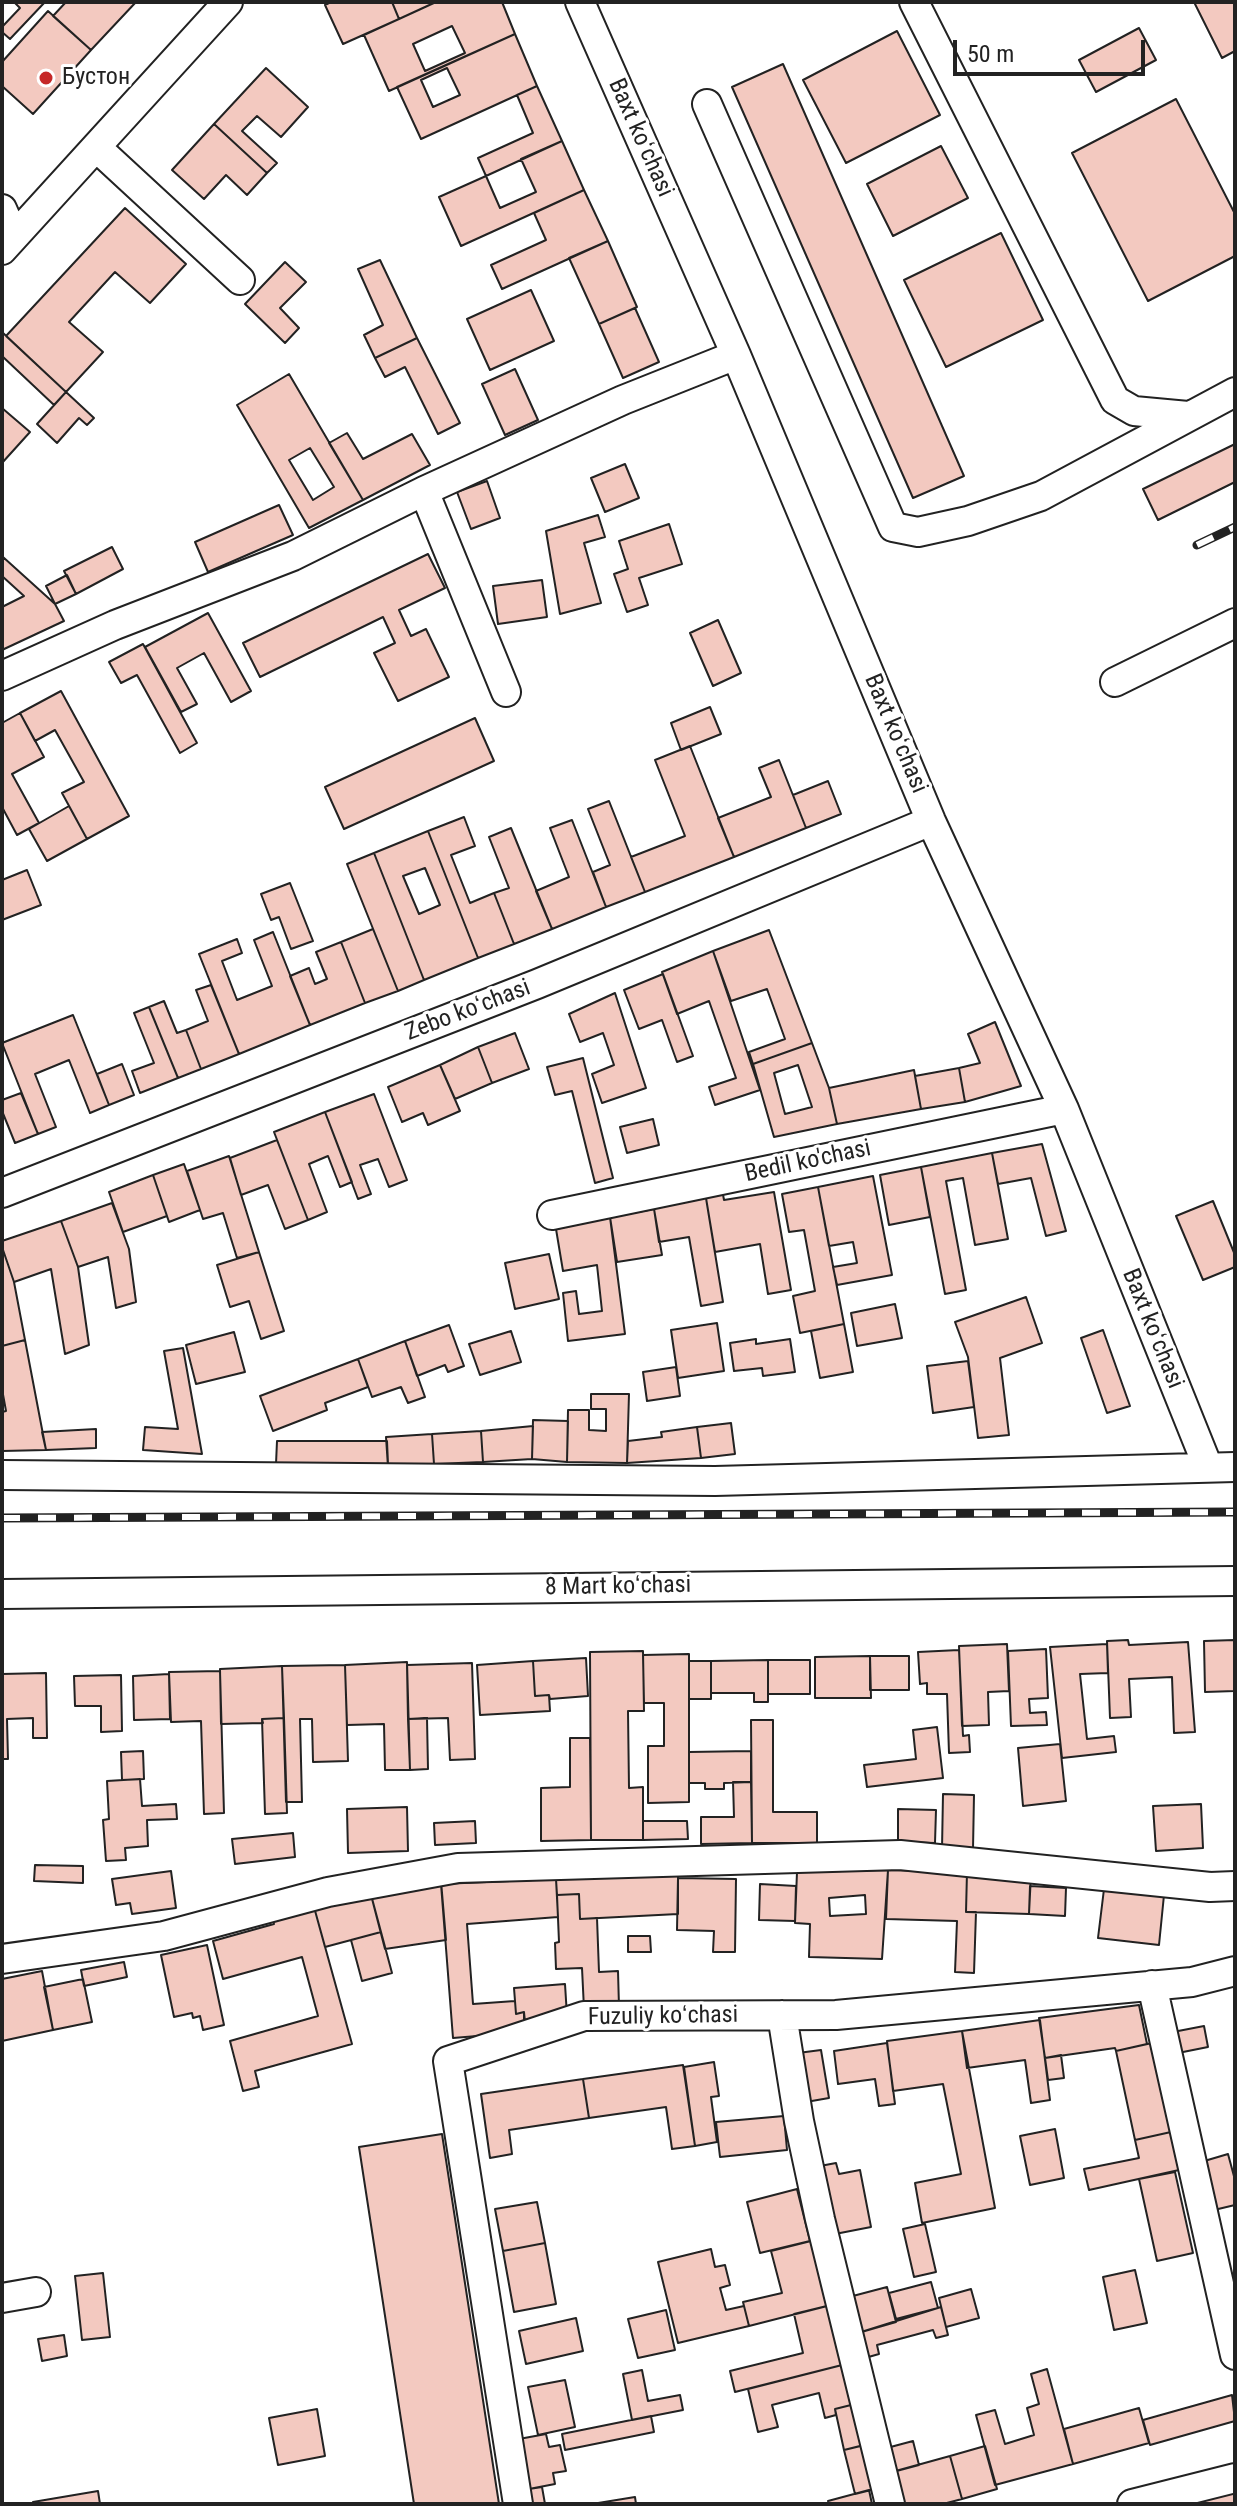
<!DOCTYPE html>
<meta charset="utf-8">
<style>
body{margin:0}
#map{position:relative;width:1237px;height:2506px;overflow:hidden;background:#fff;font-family:"Roboto Condensed",sans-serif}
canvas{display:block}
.frame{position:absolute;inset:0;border:4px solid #222;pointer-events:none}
.scale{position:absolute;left:953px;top:40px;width:192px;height:36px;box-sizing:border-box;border:4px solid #222;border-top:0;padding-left:10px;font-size:24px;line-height:28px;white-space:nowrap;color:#222;-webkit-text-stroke:6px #fff;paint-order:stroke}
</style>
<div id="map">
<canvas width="1237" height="2506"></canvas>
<div class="frame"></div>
<div class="scale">50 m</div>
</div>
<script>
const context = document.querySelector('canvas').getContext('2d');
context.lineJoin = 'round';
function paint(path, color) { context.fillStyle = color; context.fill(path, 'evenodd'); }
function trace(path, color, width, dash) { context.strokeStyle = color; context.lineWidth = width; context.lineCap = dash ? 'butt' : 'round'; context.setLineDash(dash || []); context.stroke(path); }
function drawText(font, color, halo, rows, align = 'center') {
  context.font = font + ' "Roboto Condensed",sans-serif'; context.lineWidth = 6; context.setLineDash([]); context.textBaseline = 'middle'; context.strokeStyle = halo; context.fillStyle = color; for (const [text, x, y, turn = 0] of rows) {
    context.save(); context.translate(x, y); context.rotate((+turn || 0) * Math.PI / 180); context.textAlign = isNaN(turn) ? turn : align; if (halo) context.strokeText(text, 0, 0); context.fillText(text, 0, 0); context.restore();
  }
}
const building = new Path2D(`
 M14,2H45L10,39L2,32V27L20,8Z
 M66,2H136L91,50L53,16Z
 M331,2H392L399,19L343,44L325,5Z
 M392,2H436L399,19Z
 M436,2H502L515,34L389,91L364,35ZM452,26L465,53L425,71L413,44Z
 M1194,2H1235V51L1222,58Z
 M48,11L91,50L33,114L2,86V62Z
 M1139,28L1156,60L1096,92L1079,60Z
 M897,31L940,115L846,163L803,80Z
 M515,34L537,86L421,139L397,87ZM447,68L460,95L433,107L421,80Z
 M783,64L964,476L913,498L732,87Z
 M266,68L308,107L281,137L257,116L242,131L277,163L267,173L214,124Z
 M537,86L562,141L486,176L478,158L533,133L517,95Z
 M1176,99L1235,214V256L1148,301L1072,153Z
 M214,124L267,173L247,195L226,175L204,199L172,170Z
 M562,141L584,190L461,246L439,197L486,176L500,208L536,192L521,159Z
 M941,146L968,198L893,236L867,184Z
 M584,190L608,241L502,289L491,265L546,240L534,213Z
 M125,208L186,264L150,303L115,272L69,322L103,352L66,392L6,336Z
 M1001,233L1043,320L946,367L904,280Z
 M608,241L637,307L599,324L569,258Z
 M380,260L417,338L375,358L364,335L383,325L358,269Z
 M285,262L306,282L280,308L299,328L285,343L245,304Z
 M531,290L554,341L490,370L467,319Z
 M635,308L659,362L623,378L599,324Z
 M2,332L66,392L54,405L2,356Z
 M417,338L460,423L438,434L405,367L385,377L375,358Z
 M515,369L538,420L505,435L482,384Z
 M289,374L363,500L309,528L237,405ZM310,448L334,487L313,500L289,460Z
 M66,392L94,418L87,425L79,418L57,443L37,424Z
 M2,408L30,432L2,463Z
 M347,433L363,459L412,434L430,465L363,500L329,443Z
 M1235,444V482L1158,520L1143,489Z
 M625,464L639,498L605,512L591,478Z
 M487,481L500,518L471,529L457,492Z
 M279,505L293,535L208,572L195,542Z
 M598,515L605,537L584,543L601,603L560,614L546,531Z
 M669,524L682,564L639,578L648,605L627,612L614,574L628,569L619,541Z
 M112,547L123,569L76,594L64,571Z
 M428,554L445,588L399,610L411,636L426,629L449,677L398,701L374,653L395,643L383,617L260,677L243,643Z
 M3,557L55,604L64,621L2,650V607L24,596L2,576Z
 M67,575L76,594L55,604L46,586Z
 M542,580L547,617L498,624L493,586Z
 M208,613L251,691L231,702L204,653L177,668L197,704L181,712L145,647Z
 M718,620L741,673L713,686L690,633Z
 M143,644L197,743L180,753L137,675L121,683L109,662Z
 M61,691L129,816L87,839L62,793L84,782L55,730L35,741L20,713Z
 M710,707L721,734L681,750L671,723Z
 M20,713L44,757L12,774L39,823L17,835L2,807V723Z
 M475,718L494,761L344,829L325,787Z
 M690,746L734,857L645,892L631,857L685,836L655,760Z
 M779,760L806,828L734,857L718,818L771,797L759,768Z
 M828,781L841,814L806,828L793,795Z
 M609,801L645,892L606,907L593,872L610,865L588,809Z
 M69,806L87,839L47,861L29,829Z
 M464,817L475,846L451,855L470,903L494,893L514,944L478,958L428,831Z
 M572,820L606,907L552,929L536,891L569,877L550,828Z
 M511,828L552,929L514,944L494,893L509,888L489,837Z
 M428,831L478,958L424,980L374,853ZM425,868L440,905L419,914L403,876Z
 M374,853L424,980L398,991L347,864Z
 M27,870L41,905L2,920V880Z
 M290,883L313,941L291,949L279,917L271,920L261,894Z
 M373,929L398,991L365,1003L341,942Z
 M769,930L812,1043L753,1064L749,1052L785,1039L767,989L731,1001L713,951Z
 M273,932L310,1025L239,1054L199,954L237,939L242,953L222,961L237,1000L272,986L254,940Z
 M341,942L365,1003L310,1025L290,976L309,968L315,984L327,979L316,952Z
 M713,951L760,1090L715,1105L709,1087L736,1078L709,1001L677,1014L662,972Z
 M663,974L693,1056L677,1062L662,1020L639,1029L624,990Z
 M211,985L239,1054L201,1069L186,1030L208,1021L196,990Z
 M615,993L646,1088L602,1103L592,1074L614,1065L603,1033L580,1042L569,1014Z
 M164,1001L177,1033L186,1030L201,1069L178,1078L149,1007Z
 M149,1007L178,1078L140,1093L132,1071L154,1063L134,1013Z
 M73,1015L109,1105L90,1113L69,1060L35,1074L56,1127L38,1134L2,1043Z
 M995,1022L1021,1086L965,1102L959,1068L980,1063L968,1034Z
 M515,1033L529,1069L492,1083L478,1047Z
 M812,1043L829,1088L837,1124L774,1137L753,1064ZM798,1065L812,1107L785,1114L774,1073Z
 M478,1047L492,1083L455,1099L440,1065Z
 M583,1058L613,1178L595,1183L572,1091L555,1095L547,1067Z
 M122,1064L134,1095L109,1105L97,1074Z
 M440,1065L460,1111L428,1125L423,1113L402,1122L388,1087Z
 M959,1068L965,1102L921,1109L915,1076Z
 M914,1070L921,1109L837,1124L829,1088Z
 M21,1093L38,1134L15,1143L2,1111V1100Z
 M374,1094L407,1180L389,1187L378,1159L360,1165L371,1194L358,1199L325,1112Z
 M325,1112L352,1182L340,1187L328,1156L309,1164L327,1212L308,1220L274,1132Z
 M653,1119L659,1145L627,1153L620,1127Z
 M277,1140L308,1220L285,1229L268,1185L241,1195L230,1158Z
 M1042,1144L1066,1231L1046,1236L1031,1178L998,1184L992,1153Z
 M992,1153L1008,1239L975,1245L963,1178L946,1181L966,1290L945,1294L921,1167Z
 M229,1156L259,1252L237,1258L223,1213L203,1219L187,1171Z
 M184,1164L200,1210L169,1222L153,1175Z
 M921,1167L930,1217L889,1225L880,1175Z
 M153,1175L167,1216L123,1232L109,1192Z
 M873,1176L892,1275L837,1285L833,1267L857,1263L853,1242L829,1246L818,1187Z
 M818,1187L844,1324L800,1333L793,1296L815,1291L804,1230L789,1232L782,1194Z
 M722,1189L724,1200L774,1192L791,1290L768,1294L760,1244L715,1252L705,1192Z
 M705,1192L723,1302L701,1306L689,1237L659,1242L653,1202Z
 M1213,1201L1235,1255V1267L1203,1280L1176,1216Z
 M112,1203L129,1249L136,1302L116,1308L108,1257L78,1267L61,1221Z
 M654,1209L662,1255L617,1262L610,1217Z
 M610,1217L625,1334L568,1341L563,1293L576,1291L579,1314L602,1311L597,1265L563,1271L556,1229Z
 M61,1221L78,1267L89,1345L65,1354L51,1269L14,1282L2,1247V1241Z
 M2,1247L14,1282L25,1340L2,1346Z
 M259,1252L284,1331L261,1339L249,1301L230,1307L217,1265Z
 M549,1254L559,1299L515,1309L505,1263Z
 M1026,1297L1042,1343L1000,1358L1009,1435L978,1438L968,1357L955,1322Z
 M895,1304L902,1338L857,1346L851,1313Z
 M717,1323L724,1371L678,1378L671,1330Z
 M844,1324L853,1372L820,1378L811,1331Z
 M449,1325L464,1366L448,1372L445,1365L417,1376L405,1341Z
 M1103,1330L1130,1406L1107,1413L1081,1338Z
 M511,1331L521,1362L480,1375L469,1344Z
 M234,1332L245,1372L196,1384L186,1345Z
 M756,1339V1344L790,1339L795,1372L763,1376L762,1368L734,1371L730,1343Z
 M25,1340L46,1450L2,1451V1412L6,1411L2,1389V1346Z
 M405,1341L425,1397L408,1403L401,1387L372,1397L358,1359Z
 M183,1348L202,1454L143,1450L145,1427L178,1429L164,1351Z
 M358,1359L368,1387L325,1403L327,1410L273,1431L260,1396Z
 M968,1361L974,1407L933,1413L927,1366Z
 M676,1367L680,1396L647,1401L643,1372Z
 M591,1394H629L627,1463L567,1462L568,1410H589V1430L606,1431V1409H591Z
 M533,1420L568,1421L567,1462L532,1459Z
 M731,1423L735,1454L701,1458L697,1427Z
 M533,1426L532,1459L483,1462L481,1431Z
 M697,1427L701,1458L627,1463L628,1441L662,1437L661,1432Z
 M96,1429V1448L46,1450L42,1432Z
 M481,1431L483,1462L434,1464L432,1434Z
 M432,1434L434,1464L388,1467L386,1437Z
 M277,1441H387L388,1464H276Z
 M1128,1640L1129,1645L1188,1642L1195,1732L1174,1733L1172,1677L1129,1679L1131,1717L1110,1718L1107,1641Z
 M1235,1640V1691L1205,1692L1204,1641Z
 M1007,1644L1009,1691L988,1692L989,1725L962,1726L959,1646Z
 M1107,1644L1108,1673L1080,1674L1087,1739L1114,1736L1116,1752L1062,1758L1050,1647Z
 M1046,1649L1048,1698L1029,1699L1030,1713L1046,1712L1047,1725L1011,1726L1008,1651Z
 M959,1650L963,1736L969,1735L970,1752L949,1753L947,1694H927V1683L920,1684L918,1652Z
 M643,1651L644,1711H628L629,1788L643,1787V1840H591L590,1652Z
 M689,1654V1802L648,1803V1746H664V1703H644L643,1655Z
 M870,1656L871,1698H815V1657Z
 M870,1656H909V1690H870Z
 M586,1658L588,1696L550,1699L549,1695L535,1696L533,1661Z
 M768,1660V1702H754V1693H711V1661Z
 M768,1660H810V1694H768Z
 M533,1661L535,1696L549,1695L550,1711L480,1715L477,1665Z
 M689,1661H711V1699H689Z
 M407,1662L410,1770H385L384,1724L347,1725L345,1665Z
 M472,1663L475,1759L450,1760L448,1718L408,1719L407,1665Z
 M345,1665L348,1761L313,1762L312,1719H300L302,1802H286L282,1666Z
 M282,1666L284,1718L262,1719L263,1723L221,1724L220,1669Z
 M220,1671L224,1813L204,1814L201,1721L171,1722L169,1672Z
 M46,1673L47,1738H33V1718L7,1719L8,1759H2V1674Z
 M169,1674L170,1719L134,1720L133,1676Z
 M121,1675L122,1731L101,1732V1706H75L74,1676Z
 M284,1718L287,1813L265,1814L262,1719Z
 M427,1718L428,1769L410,1770L408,1719Z
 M751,1720H773V1812H817V1843H752Z
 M937,1727L943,1778L867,1787L864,1765L916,1759L913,1730Z
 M570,1738H590L591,1840L541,1841V1788L570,1787Z
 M1060,1744L1066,1801L1023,1806L1018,1748Z
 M143,1751L144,1779L122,1780L121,1752Z
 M751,1751V1782L724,1783V1789H705V1783H689V1752Z
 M140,1779L142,1806L176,1804L177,1819L147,1820L148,1846L125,1848L126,1860L106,1861L103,1820L109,1819L107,1781Z
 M733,1782H751L752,1843L701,1844V1817H734Z
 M943,1794L974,1795L973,1849H942Z
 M1201,1804L1203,1848L1156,1851L1153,1806Z
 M407,1807L408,1851L348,1853L347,1809Z
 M898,1809L936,1810L935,1843L898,1842Z
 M475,1821L476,1843L435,1845L434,1823Z
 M643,1821H687L688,1839L643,1840Z
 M293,1833L295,1857L235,1864L232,1839Z
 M35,1865L83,1866V1883L34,1881Z
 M888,1870L882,1959L809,1957L810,1924L795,1923L797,1872ZM865,1895L866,1914L830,1916L829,1898Z
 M888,1870L967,1872L966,1912H976L974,1973L955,1972L957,1921L886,1919Z
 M171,1871L176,1908L132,1914L130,1903L116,1905L112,1879Z
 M967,1872L1031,1874L1029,1914L966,1912Z
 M678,1873V1914L580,1919L579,1894L557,1895L556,1879Z
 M678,1878L736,1879L735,1952H713L714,1931L677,1930Z
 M556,1879L558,1917L467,1924L473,2004L515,2001L516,2014L524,2012L526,2032L453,2038L441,1884Z
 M441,1881L446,1940L385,1949L370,1891Z
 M760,1884L796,1886L795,1921L759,1920Z
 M1030,1886L1066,1888L1065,1916L1029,1914Z
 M1104,1889L1164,1895L1159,1945L1098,1938Z
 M370,1891L381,1932L325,1947L314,1907Z
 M579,1894L580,1919L597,1918L599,1972L618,1971L619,2007L584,2009L582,1968L556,1969L555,1943L559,1942L557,1895Z
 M314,1907L352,2044L255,2071L259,2087L243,2091L230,2041L318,2016L302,1957L223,1979L213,1941L274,1924L272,1918Z
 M381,1932L392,1973L362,1981L351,1940Z
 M628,1936H650L651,1952H628Z
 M207,1945L224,2025L203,2030L200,2016L193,2018L192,2013L174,2017L161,1955Z
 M124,1962L127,1977L84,1986L81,1970Z
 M42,1971L53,2030L2,2041V1979Z
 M83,1979L92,2022L53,2030L44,1987Z
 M565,1984L567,2016L524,2020V2012L516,2014L514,1988Z
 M1139,2005L1147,2044L1116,2051L1115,2048L1045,2058L1039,2018Z
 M1040,2020L1050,2100L1031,2103L1025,2060L967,2068L962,2031Z
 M1204,2026L1208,2047L1178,2053L1173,2032Z
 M962,2031L995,2208L922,2223L915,2183L961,2174L943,2084L893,2091L887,2041Z
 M887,2043L895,2104L879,2106L875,2079L838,2084L834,2051Z
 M1152,2043L1171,2132L1135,2140L1116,2051Z
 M821,2050L829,2098L806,2102L798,2053Z
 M1061,2055L1064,2078L1048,2080L1045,2058Z
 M714,2062L719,2096L711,2097L717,2142L695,2146L684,2067Z
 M683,2065L695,2146L672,2149L666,2107L589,2118L583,2079Z
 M583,2079L589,2118L509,2130L512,2154L490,2158L481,2094Z
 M784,2116L787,2150L720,2157L716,2122Z
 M1055,2129L1064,2178L1030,2185L1020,2136Z
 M1171,2132L1179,2170L1089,2190L1084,2169L1139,2158L1135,2140Z
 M442,2134L499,2504H414L359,2147Z
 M1228,2154L1235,2180V2205L1214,2210L1201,2162Z
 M836,2163L839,2174L860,2170L871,2227L835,2234L820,2166Z
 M1175,2172L1193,2253L1157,2261L1139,2179Z
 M797,2189L810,2241L760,2253L747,2202Z
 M537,2202L545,2243L503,2251L495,2209Z
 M925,2224L936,2272L914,2277L903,2229Z
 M819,2239L835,2304L749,2326L743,2302L782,2293L771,2251Z
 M545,2243L556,2304L514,2312L503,2251Z
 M711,2249L715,2267L725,2265L730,2285L720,2288L726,2310L744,2306L749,2326L678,2343L658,2262Z
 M1135,2270L1147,2323L1114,2330L1103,2277Z
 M103,2273L110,2337L82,2340L75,2276Z
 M931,2282L938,2308L896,2319L889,2293Z
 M887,2287L896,2322L858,2333L849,2297Z
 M971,2289L979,2318L946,2327L939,2298Z
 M835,2304L850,2363L735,2392L730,2371L803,2353L794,2314Z
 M941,2307L948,2335L936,2338L933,2330L877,2345L879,2354L865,2358L858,2333Z
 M666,2310L675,2350L638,2358L628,2319Z
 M576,2318L583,2351L526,2364L519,2331Z
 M64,2335L67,2356L42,2361L38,2339Z
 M850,2363L859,2403L835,2409L836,2415L825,2418L819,2393L772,2405L778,2427L758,2432L748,2389Z
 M1047,2369L1073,2464L995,2485L976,2415L995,2410L1005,2444L1034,2435L1027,2408L1039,2404L1031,2374Z
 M642,2370L648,2401L680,2395L683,2410L632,2420L623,2374Z
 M565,2380L575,2427L538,2435L528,2387Z
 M1232,2395L1235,2421L1150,2445L1143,2420Z
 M859,2403L869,2444L844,2450L835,2409Z
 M1139,2408L1149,2443L1073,2464L1064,2429Z
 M317,2409L325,2456L278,2465L269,2418Z
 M651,2416L654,2432L565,2450L562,2434Z
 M546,2434L549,2447L560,2445L566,2471L553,2473L555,2484L529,2489L519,2439Z
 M913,2441L919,2465L889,2473L883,2449Z
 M864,2445L875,2489L855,2494L844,2450Z
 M985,2446L997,2489L962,2499L950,2456Z
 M950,2456L962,2499L943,2504H901L892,2472Z
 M542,2487L545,2504H532L529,2489Z
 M869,2490L872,2504H829L828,2501Z
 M1235,2490V2504H1182Z
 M98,2491L100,2504H33V2502Z
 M635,2497L636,2504H592Z`);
const minor = new Path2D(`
 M580,2L736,355L931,821L1064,1109L1208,1467
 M914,2L1115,400L1134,411L1188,416
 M707,104L893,527L918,532L968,521L1041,496L1235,392
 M96,147L240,280
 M2,209L14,236
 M2,250L228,2
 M424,491L506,692
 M2,676L115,625L293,556L424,491L623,400L736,355
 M1115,682L1235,623
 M2,1193L537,984L931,821
 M552,1215L1064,1109
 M2,1475L715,1481L1235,1467
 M2,1594L1235,1581
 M2,1959L164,1936L328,1892L458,1868L900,1855L1210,1887L1235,1886
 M1152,1985L1235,2355
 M782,2015L799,2121L820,2219L890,2504
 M2,2298L36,2292
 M518,2504L448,2061L584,2016L836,2015L1192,1982L1235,1971
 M1132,2504L1235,2478`);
const rail = new Path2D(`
 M1197,545L1235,527
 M2,1518L1235,1512`);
const markers = [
 [46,78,8,"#c62828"]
];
const poiNames = [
 ["Бустон",62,78]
];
const streetNames = [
 ["Baxt koʻchasi",640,138,66],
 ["Baxt koʻchasi",895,734,67],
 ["Zebo koʻchasi",468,1011,-21],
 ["Bedil ko'chasi",808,1162,-12],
 ["Baxt koʻchasi",1152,1329,68],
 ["8 Mart koʻchasi",618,1587,-1],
 ["Fuzuliy koʻchasi",663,2017,-1]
];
paint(building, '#f3c9c0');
trace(building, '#222', 2);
trace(minor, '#222', 32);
trace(minor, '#fff', 28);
trace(rail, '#222', 9);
trace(rail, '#fff', 6, [18]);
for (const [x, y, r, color] of markers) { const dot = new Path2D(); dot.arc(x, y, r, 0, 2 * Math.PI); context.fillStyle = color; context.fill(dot); trace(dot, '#fff', 3); }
drawText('24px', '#222', '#fff', poiNames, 'left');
drawText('24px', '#222', '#fff', streetNames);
</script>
